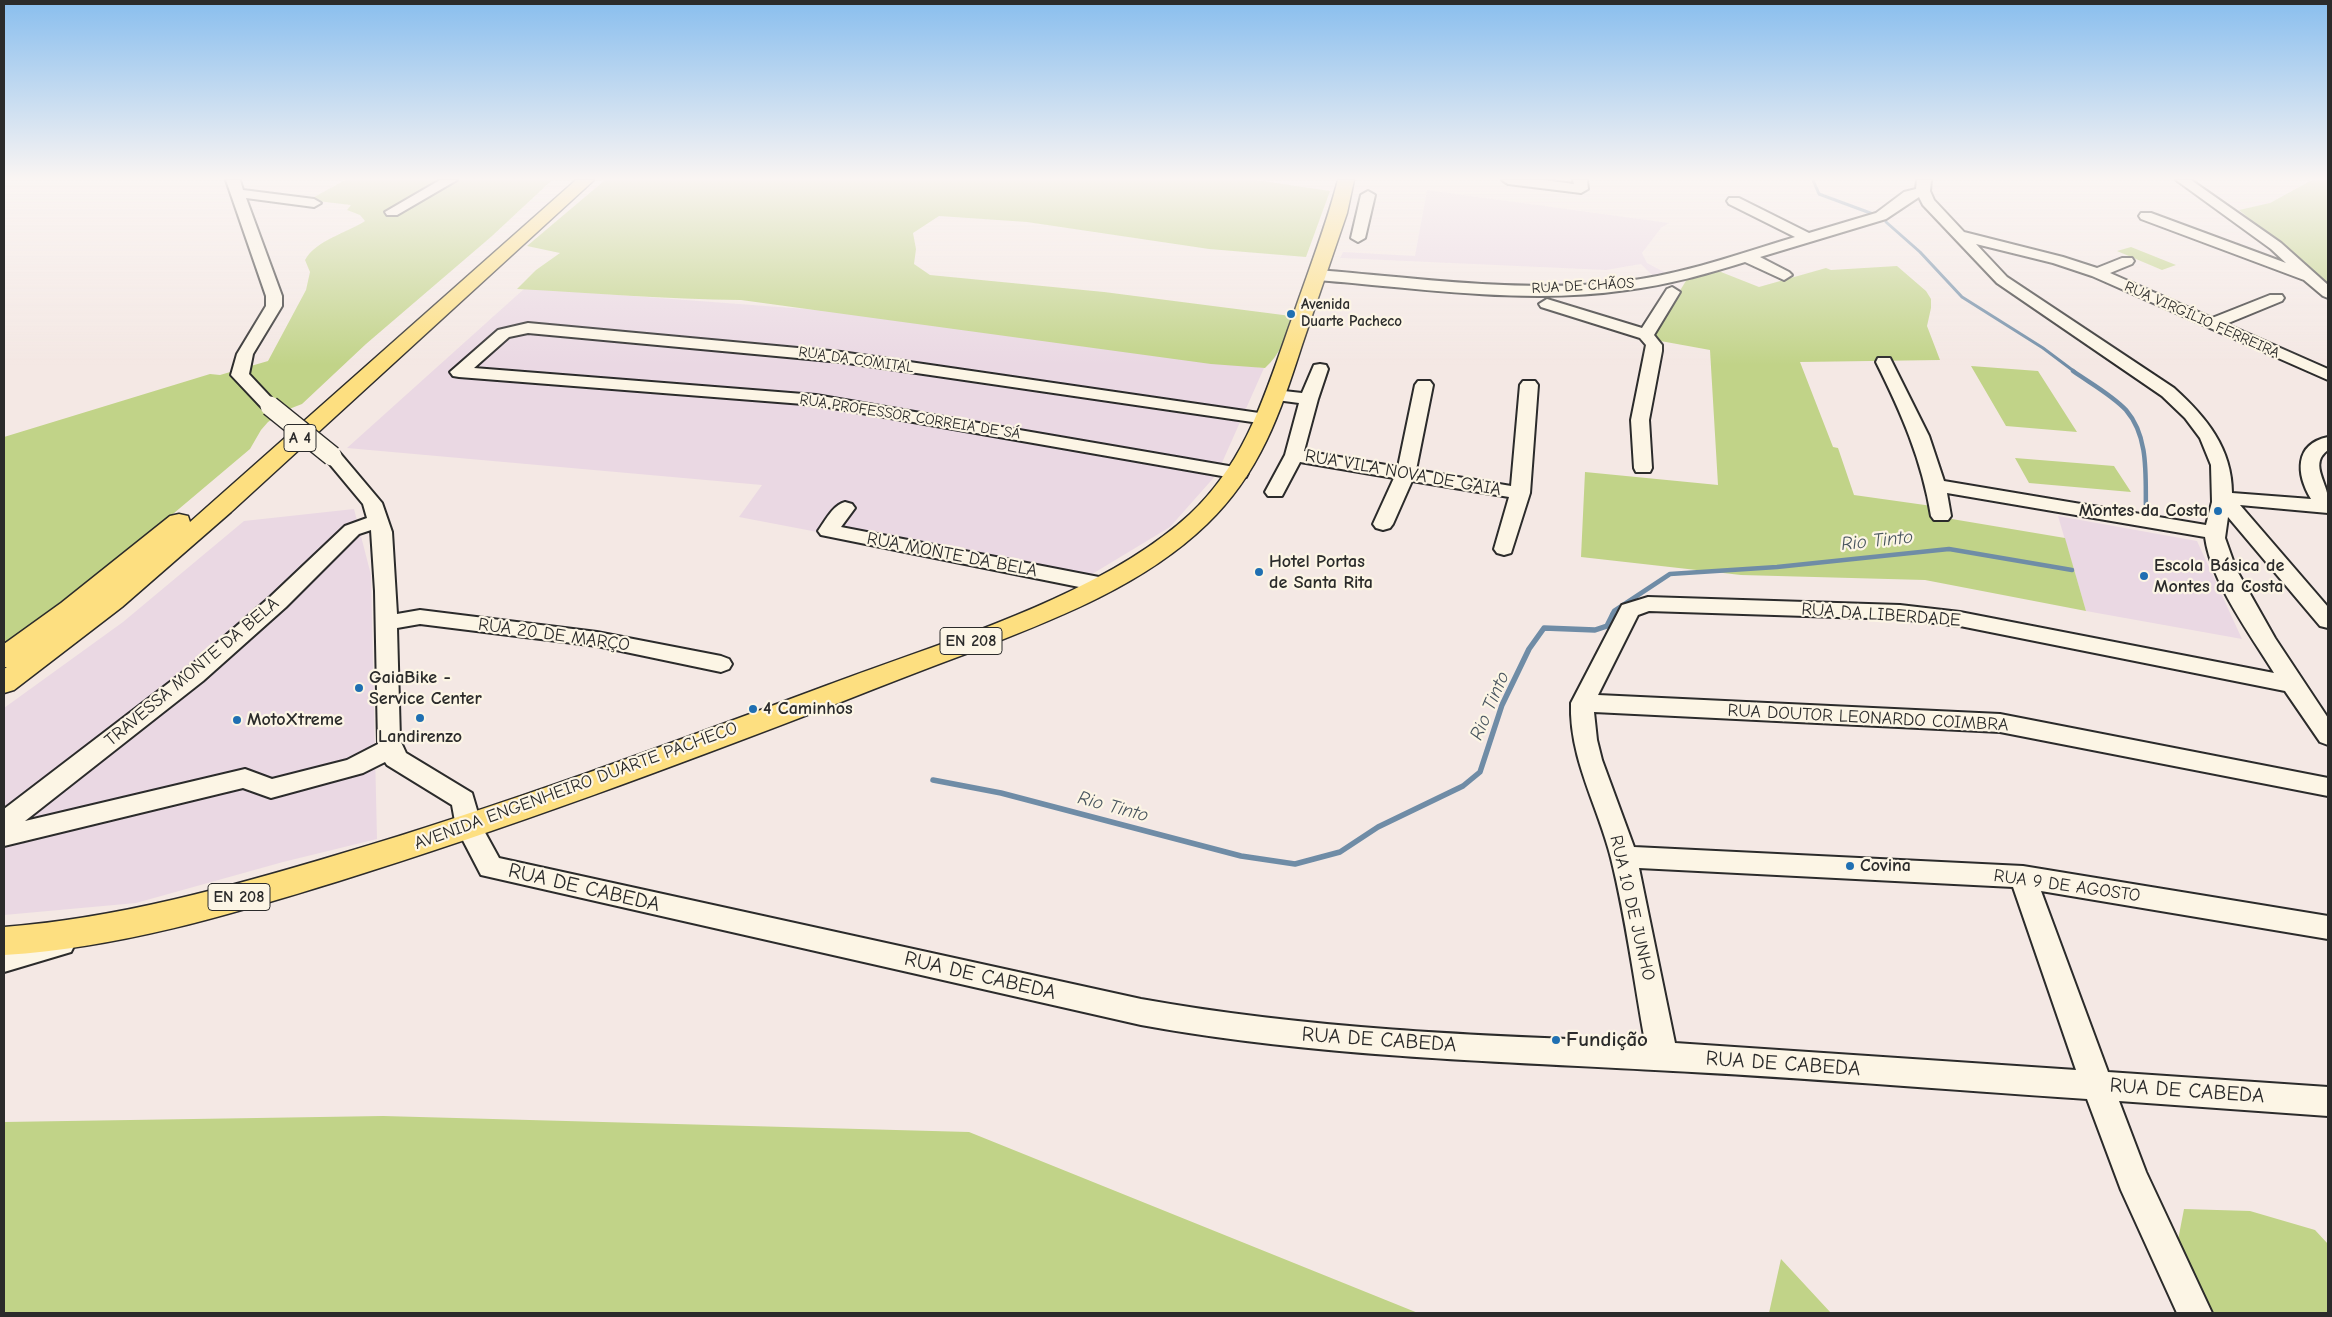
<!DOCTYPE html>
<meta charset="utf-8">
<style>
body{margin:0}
#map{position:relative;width:2332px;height:1317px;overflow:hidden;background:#f4e8e4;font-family:"Comic Neue",sans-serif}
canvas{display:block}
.frame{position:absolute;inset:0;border:5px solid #2b2b2b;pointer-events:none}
</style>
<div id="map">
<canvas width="2332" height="1317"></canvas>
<div class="frame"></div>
</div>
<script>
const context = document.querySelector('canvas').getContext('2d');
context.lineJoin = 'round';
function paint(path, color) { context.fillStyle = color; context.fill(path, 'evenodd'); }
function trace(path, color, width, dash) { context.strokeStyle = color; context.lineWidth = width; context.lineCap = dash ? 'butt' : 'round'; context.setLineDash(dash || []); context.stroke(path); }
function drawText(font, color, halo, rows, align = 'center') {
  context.font = font + ' "Comic Neue",sans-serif'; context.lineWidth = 4.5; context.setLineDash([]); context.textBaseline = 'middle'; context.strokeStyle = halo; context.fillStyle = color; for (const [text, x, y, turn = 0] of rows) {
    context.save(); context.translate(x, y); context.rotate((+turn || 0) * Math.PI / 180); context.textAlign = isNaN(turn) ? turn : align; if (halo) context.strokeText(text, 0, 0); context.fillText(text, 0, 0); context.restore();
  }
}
const built = new Path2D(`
 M1427,190L1669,223L1661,228L1642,253L1647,263L1666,273L1654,277L1641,264L1606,270L1340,258L1343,252L1415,256Z
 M525,288L873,314L1264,368L1217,474L1170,527L1079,582L739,517L762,485L347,448Z
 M354,509L371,575L377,839L283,862L136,903L4,915V708L123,622L244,521Z
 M2058,516L2197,541L2242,639L2086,611Z`);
const green = new Path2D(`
 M345,180H552L492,236L366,344L302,404L284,411L268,422L261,430L250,449L148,535L4,645V437L210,374L220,375L268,361L306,290L310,272L305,260C316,240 347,233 365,221L360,215L347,210L351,205L309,200Z
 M605,180H1256L1330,191L1306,257L1209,249L1027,222L939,216L913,233L916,249L914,264L930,275L1104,292L1291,316C1286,336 1281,354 1265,368L1211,364L741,300C666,299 592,293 517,289L536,270L560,253L527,246Z
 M2312,180H2328V284L2239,210L2270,203Z
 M2131,247L2176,265L2162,270L2117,251Z
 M1897,266L1926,291L1931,299V308L1927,326L1940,360L1800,362L1833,447L1838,448L1854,495L1932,506L1934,516L2065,538L2086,611L1925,580L1741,575L1581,557L1585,472L1718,485L1710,350L1655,340L1654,334L1687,279L1716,270L1759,287L1826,268L1831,270Z
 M1971,366L2038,371L2077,432L2006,426Z
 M2015,458L2114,466L2131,492L2029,483Z
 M383,1116L969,1132L1418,1313H4V1122Z
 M2184,1209L2250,1211L2315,1230L2328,1244V1313H2195L2173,1266Z
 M1781,1259L1831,1313H1769Z`);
const streamFar2 = new Path2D(`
 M1813,180L1819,194L1873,214
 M1886,222L1920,252L1962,297L2043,348L2075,372`);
const streamFar1 = new Path2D(`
 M2073,371C2090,383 2112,395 2126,410C2150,438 2145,478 2146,513
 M1612,615L1614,611L1670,574L1777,567L1949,549L2072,570`);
const stream = new Path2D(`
 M933,780L1001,793L1241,856L1295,864L1340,852L1378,827L1463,786L1480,772L1502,705L1529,649L1544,628L1595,630L1607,626L1613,614`);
const minor = new Path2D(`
 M226,180H240L243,190L314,199L321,203L314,207L246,198L282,296V306L253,354L249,374L279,406L276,410H264L231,375L237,354L266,306V296Z
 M440,180H457L397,215H387L385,212Z
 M1502,180H1544L1574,184L1573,180H1587L1588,189L1581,193L1508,184Z
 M1917,180H1931L1930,191L1934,200L1964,232L2063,257L2097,268L2122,258H2132L2134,261L2132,264L2110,273L2212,318L2270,295H2282L2284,298L2282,301L2226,324L2328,369V380L2092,276L2053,263L1976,244L2007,277L2174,388C2206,417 2232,448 2232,493L2311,499C2296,474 2294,444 2328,437V450C2310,463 2325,479 2328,497C2329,502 2328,508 2328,513L2240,505L2328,607V628L2320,626L2228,517L2225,538L2236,569L2275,638L2328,718V745L2320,742L2285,691L1960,626L1900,619L1649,611L1638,615L1598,695L2000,714L2328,778V796L2000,732L1594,712L1597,740L1602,760L1634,847L2023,866L2328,916V939L2041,891L2108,1072L2328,1087V1116L2119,1101L2146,1172L2212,1313H2177L2121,1190L2087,1099C1949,1090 1811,1078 1673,1071C1495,1061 1316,1057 1141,1025L481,875L456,827L452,805L387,765L385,762L363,773L271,798L243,788L4,846V809L187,669L270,597L345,526L367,518L363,504L323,456L325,452H339L382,503L392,532L397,614L420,610L597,632L721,656L729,659L732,664L729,669L721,672L597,646L420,624L397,628L400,740L406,753L472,793L482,827L499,858L1141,999C1307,1029 1477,1036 1645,1042C1634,981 1626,918 1611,858C1598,806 1569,758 1571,703L1622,605L1648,597L1900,605L1960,612L2274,673C2250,634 2211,582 2205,537L1947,493L1951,516L1948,520H1934L1931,516C1922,460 1901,412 1876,362L1878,358H1890L1929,436L1944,481L2206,525L2212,502L2211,465L2200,438L2185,418L2162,396L1997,283L1923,205L1919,197L1886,219L1760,257L1789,272L1792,275L1784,280L1745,262C1706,274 1668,285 1627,290C1526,305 1419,288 1317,280L1309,275L1317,270C1419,278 1525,294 1627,281C1684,274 1739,254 1795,237L1729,204L1727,201L1729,198H1739L1809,233L1876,213L1904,192L1916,189ZM371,530L375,591L378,744L347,760L272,779L245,769L25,821L203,681L286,607L359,534ZM1639,868L2013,887L2076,1070L1675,1043Z
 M2176,180H2191L2281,243L2328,285V298L2323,296L2304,280L2141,219L2139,216L2141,213H2151L2286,263L2271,249Z
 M1368,191L1375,195L1365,238L1358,242L1351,238L1361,195Z
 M1672,287L1680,292L1654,335L1662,345V351L1649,420L1652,468L1650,472H1636L1634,468L1631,420L1646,345L1640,338L1541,307L1539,304L1547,299L1642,328L1667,289Z
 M528,323L841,352L1266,414L1272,415L1275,419L1272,423L1266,424L841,362L528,333L509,337L474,368L816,395L1246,469L1248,473L1246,477L1239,479L816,405L459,377L453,376L450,372L498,330Z
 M1320,364L1326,365L1328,369L1318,399L1304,451L1398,467L1415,385L1418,381H1430L1433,385L1416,470L1511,486L1520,385L1523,381H1535L1538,385L1530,493L1511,553L1504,555L1497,553L1494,549L1509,497L1412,481L1393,524L1390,528L1383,530L1376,528L1373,524L1394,478L1300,462L1282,496H1268L1265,492L1285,455L1299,403L1269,399L1266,395L1269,391L1275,390L1302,393L1314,365Z
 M845,502L852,504L855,508L841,527L1104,578L1111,580L1115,585L1111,590L1104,592L821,535L818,531C825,521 833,505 845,502Z
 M61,932L71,936L75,944L71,952L4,972V948Z`);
const major = new Path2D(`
 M1338,180H1354L1347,213C1332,257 1317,301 1302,345C1280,413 1261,472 1207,524C1143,586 1053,620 971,652C927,668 884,685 841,702C675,766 509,828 339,881C229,915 119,948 4,955V927C119,918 230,887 340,854C505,805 667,745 828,685C942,642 1100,597 1190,514C1249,459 1267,387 1294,313C1309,269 1326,226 1338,180Z`);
const highway = new Path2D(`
 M576,180H594L231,512L122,607L14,690L4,693V669L7,667H4V644L61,603L170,516L179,514L188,516L190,522Z`);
const minorBridge = new Path2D(`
 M270,406L332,456`);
const markers = [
 [1291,314,5,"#1f6fb2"],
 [2218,511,5,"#1f6fb2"],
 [1259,572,5,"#1f6fb2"],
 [2144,576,5,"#1f6fb2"],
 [359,688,5,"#1f6fb2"],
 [753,709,5,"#1f6fb2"],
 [420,718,5,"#1f6fb2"],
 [237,720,5,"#1f6fb2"],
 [1850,866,5,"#1f6fb2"],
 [1556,1040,5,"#1f6fb2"]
];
const farStreetnames = [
 ["RUA DE CHÃOS",1583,286,-3],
 ["RUA VIRGÍLIO FERREIRA",2202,320,24],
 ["RUA DA COMITAL",856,360,8],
 ["RUA PROFESSOR CORREIA DE SÁ",910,417,9]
];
const farPoinames = [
 ["Avenida",1301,305],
 ["Duarte Pacheco",1301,322]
];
const shields = [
 [300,438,32],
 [971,641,62],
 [239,897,62]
];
const shieldNames = [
 ["A 4",300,438],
 ["EN 208",971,641],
 ["EN 208",239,897]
];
const streetNames = [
 ["RUA VILA NOVA DE GAIA",1403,473,10],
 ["RUA MONTE DA BELA",952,555,11],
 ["RUA DA LIBERDADE",1881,615,4],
 ["RUA 20 DE MARÇO",554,635,8],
 ["TRAVESSA MONTE DA BELA",192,672,-40],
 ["RUA DOUTOR LEONARDO COIMBRA",1868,718,3],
 ["AVENIDA ENGENHEIRO DUARTE PACHECO",576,786,-20],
 ["RUA 9 DE AGOSTO",2067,886,8],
 ["RUA 10 DE JUNHO",1632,908,77]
];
const poiNames = [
 ["Montes da Costa",2208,511,"right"],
 ["Hotel Portas",1269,562],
 ["de Santa Rita",1269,583],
 ["Escola Básica de",2154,566],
 ["Montes da Costa",2154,587],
 ["GaiaBike -",369,678],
 ["Service Center",369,699],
 ["4 Caminhos",763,709],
 ["MotoXtreme",247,720],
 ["Landirenzo",420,737,"center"],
 ["Covina",1860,866]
];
const waterNames = [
 ["Rio Tinto",1877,541,-6],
 ["Rio Tinto",1490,706,-67],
 ["Rio Tinto",1113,807,15]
];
const nearStreetnames = [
 ["RUA DE CABEDA",584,888,13],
 ["RUA DE CABEDA",980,976,13],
 ["RUA DE CABEDA",1379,1040,4],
 ["RUA DE CABEDA",1783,1064,4],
 ["RUA DE CABEDA",2187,1091,4]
];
const nearPoinames = [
 ["Fundição",1566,1040]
];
paint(built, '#ead8e3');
paint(green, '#c1d388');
trace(streamFar2, '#6f8ca6', 3);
trace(streamFar1, '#6f8ca6', 4.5);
trace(stream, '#6f8ca6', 5.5);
trace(minor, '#2b2b2b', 4);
trace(major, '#2b2b2b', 3);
trace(highway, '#2b2b2b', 3);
paint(minor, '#fcf5e5');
paint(major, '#fddf80');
paint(highway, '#fddf80');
trace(minorBridge, '#2b2b2b', 22, []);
trace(minorBridge, '#fcf5e5', 19);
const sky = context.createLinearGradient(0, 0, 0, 365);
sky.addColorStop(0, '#89beee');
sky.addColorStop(0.49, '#faf5f3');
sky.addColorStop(1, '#faf5f300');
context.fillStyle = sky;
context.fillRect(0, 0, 2332, 365);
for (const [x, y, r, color] of markers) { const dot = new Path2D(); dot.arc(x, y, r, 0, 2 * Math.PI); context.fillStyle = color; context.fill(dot); trace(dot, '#fcf5e5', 2); }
drawText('15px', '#2b2b2b', '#fcf5e5', farStreetnames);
drawText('bold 15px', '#2b2b2b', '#fcf5e5', farPoinames, 'left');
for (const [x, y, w] of shields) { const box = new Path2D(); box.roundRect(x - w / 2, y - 13.5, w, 27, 4); context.fillStyle = '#fcf5e5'; context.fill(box); trace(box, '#2b2b2b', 1); }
drawText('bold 16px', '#2b2b2b', null, shieldNames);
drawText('18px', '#2b2b2b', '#fcf5e5', streetNames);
drawText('bold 18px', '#2b2b2b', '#fcf5e5', poiNames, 'left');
drawText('italic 19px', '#47545e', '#fcf5e5', waterNames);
drawText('21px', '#2b2b2b', '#fcf5e5', nearStreetnames);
drawText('bold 21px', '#2b2b2b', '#fcf5e5', nearPoinames, 'left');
</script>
